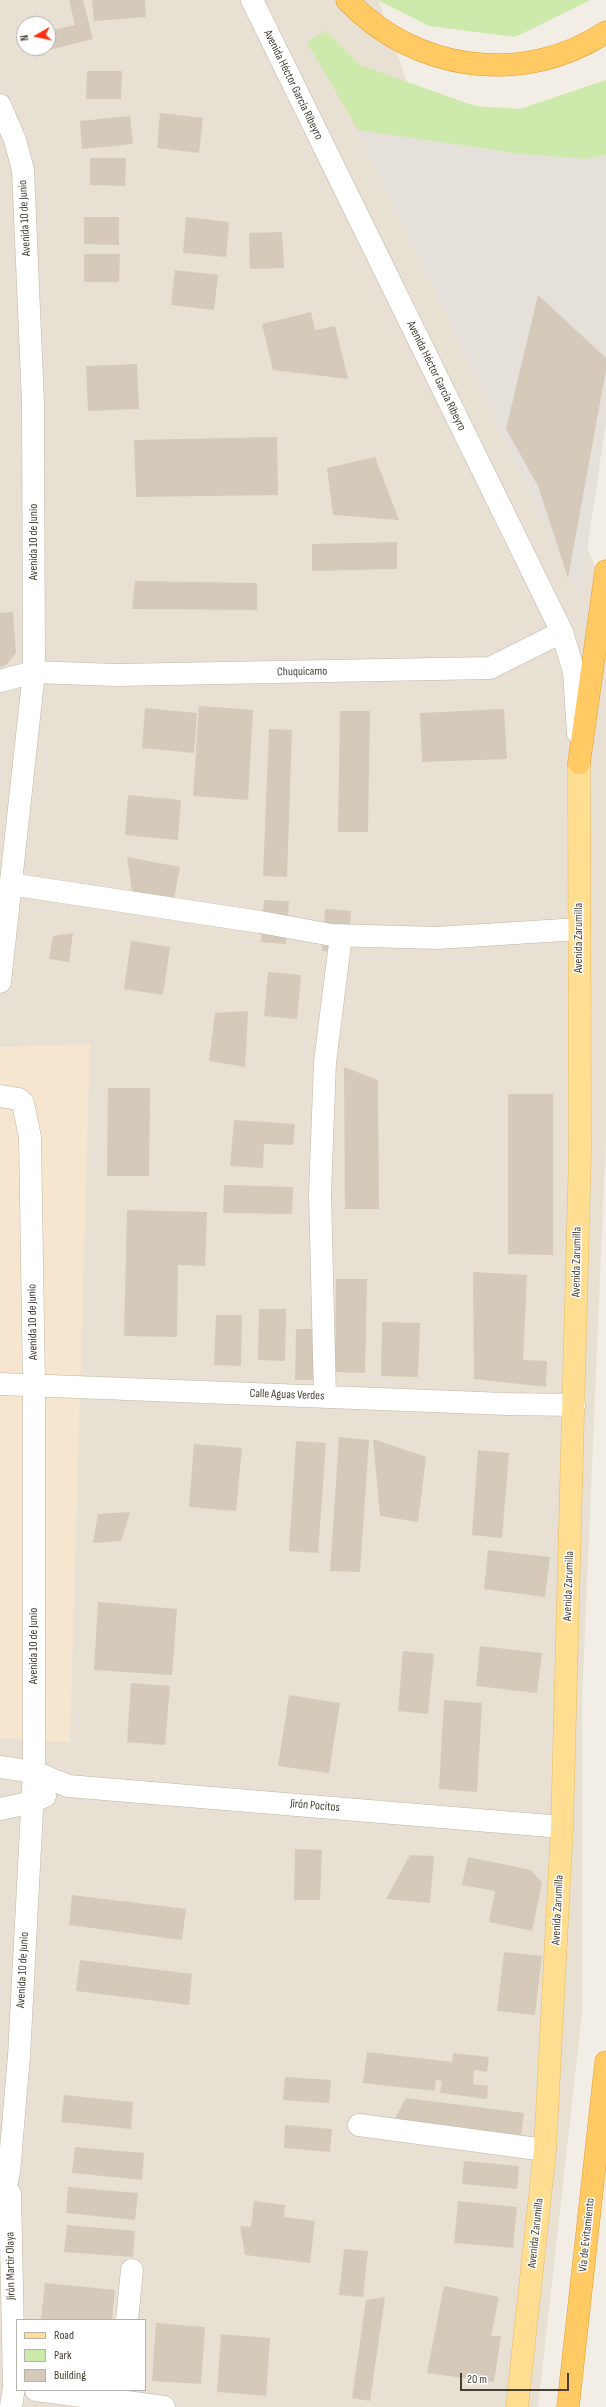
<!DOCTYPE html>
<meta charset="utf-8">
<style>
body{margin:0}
#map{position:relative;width:606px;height:2407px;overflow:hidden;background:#f3eee5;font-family:"Sofia Sans Condensed",sans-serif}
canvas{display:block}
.legend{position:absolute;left:16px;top:2319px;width:130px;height:72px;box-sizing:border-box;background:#fff;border:1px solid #b5b2ae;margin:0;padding:5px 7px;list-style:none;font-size:12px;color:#463f34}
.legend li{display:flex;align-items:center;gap:8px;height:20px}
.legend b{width:20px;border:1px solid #b5b2ae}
.north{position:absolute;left:16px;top:16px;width:40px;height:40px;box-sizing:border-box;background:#fff;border:1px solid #b5b2ae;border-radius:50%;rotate:261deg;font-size:11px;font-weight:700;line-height:16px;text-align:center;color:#463f34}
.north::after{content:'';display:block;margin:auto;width:14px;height:18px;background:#ff3010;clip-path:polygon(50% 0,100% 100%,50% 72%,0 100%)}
.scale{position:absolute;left:460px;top:2373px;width:109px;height:18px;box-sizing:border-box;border:2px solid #463f34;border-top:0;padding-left:5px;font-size:12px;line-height:14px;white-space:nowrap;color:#463f34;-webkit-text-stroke:3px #fff;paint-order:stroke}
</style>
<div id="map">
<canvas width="606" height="2407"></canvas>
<ul class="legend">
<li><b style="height:5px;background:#ffde92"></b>Road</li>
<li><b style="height:11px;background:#cee9ac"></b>Park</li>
<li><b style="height:11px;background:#d5caba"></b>Building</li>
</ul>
<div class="north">N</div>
<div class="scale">20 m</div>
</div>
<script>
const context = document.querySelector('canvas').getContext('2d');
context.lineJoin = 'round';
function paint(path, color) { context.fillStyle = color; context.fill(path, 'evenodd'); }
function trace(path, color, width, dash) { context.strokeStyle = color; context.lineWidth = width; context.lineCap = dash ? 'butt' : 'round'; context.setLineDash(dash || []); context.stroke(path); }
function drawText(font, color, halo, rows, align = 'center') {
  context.font = font + ' "Sofia Sans Condensed",sans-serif'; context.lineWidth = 3; context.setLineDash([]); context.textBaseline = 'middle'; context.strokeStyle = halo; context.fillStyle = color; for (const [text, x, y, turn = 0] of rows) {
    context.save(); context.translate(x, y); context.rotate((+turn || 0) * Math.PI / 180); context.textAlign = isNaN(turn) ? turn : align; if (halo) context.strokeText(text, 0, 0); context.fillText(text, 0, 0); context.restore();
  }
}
const residential = new Path2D(`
 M0,0H378L419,116L606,595V1138L582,1701V2013L538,2407H0ZM24,24H48V48H24ZM17,2320H145V2390H17Z`);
const commercial = new Path2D(`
 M90,1044L70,1742L0,1738V1047Z`);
const industrial = new Path2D(`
 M358,130L521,154L586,159L606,155V422L580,599Z`);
const green = new Path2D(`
 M377,0H591L515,37L429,26Z
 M326,31L360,65L475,106L520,109L606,80V155L586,159L521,154L358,130L307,42Z`);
const building = new Path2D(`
 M69,0H83L93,39L49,50L48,31L75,25Z
 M92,0H145L146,17L94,21Z
 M87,71H122L121,99H86Z
 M160,113L203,118L199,153L157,148Z
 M130,116L133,144L82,149L80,121Z
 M90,158H126L125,186L90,185Z
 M84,217H119V245L84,244Z
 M186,217L229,222L226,257L183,253Z
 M282,232L284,268L250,269L249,233Z
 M84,254H120L119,282H84Z
 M175,270L218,275L214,310L171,305Z
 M538,295L606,358V370L568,578L538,486L506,429Z
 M311,312L315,330L335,326L348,379L273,370L262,324Z
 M137,364L139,409L88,411L86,366Z
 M277,437L278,495L136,497L134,440Z
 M375,457L399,520L333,515L327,468Z
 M397,542V569L312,571V544Z
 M135,581L257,583V610L132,609Z
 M13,612L16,653L6,665L0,667V613Z
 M199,706L253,710L248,800L193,796Z
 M145,708L197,713L194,753L142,748Z
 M504,709L507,759L422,762L420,713Z
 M340,711H370L368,832H338Z
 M269,729L292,730L287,877L263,876Z
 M128,795L181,800L178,840L125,835Z
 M127,857L180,867L172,910L132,891Z
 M264,900L289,901L286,944L261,942Z
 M325,909L351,911L348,953L322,951Z
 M73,933L69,962L49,959L53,936Z
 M131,941L170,947L163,995L124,989Z
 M268,972L301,975L297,1019L264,1016Z
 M248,1011L245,1067L209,1061L215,1013Z
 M344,1067L378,1080L379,1209H345Z
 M108,1088H150L149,1176H107Z
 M508,1094H553V1255L508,1254Z
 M234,1120L295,1124L293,1145L264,1144L263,1168L230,1166Z
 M224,1185L293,1187L292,1214L223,1213Z
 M127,1210L207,1212L205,1266L178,1265L177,1337L124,1336Z
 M473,1272L527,1275L523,1360L547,1361L546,1387L474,1379Z
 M336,1279H367L365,1373L335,1372Z
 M259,1309H286L285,1361L258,1360Z
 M216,1315H242L241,1366L214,1365Z
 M382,1322L420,1323L418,1377L381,1376Z
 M296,1329H322V1380H295Z
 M339,1437L369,1440L360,1572L330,1571Z
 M373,1439L426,1457L418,1522L380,1516Z
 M296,1441L326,1443L318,1553L289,1551Z
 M194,1444L242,1448L236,1511L189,1507Z
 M478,1450L509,1453L502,1538L472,1535Z
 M130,1512L121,1541L93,1543L98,1514Z
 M488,1550L550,1557L545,1597L484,1589Z
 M98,1602L177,1609L172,1675L94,1670Z
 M480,1646L542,1653L537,1693L476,1686Z
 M403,1651L434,1654L428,1714L398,1711Z
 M131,1683L170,1686L165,1745L127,1742Z
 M289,1695L340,1703L329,1773L278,1766Z
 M444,1700L482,1703L477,1792L439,1789Z
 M295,1849L322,1850L320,1900H294Z
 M410,1855L434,1856L430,1903L386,1899Z
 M468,1857L531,1870L542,1883L532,1931L489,1922L495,1891L462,1885Z
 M72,1895L186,1909L182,1940L69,1925Z
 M504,1952L542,1956L535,2015L497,2011Z
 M80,1960L192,1974L189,2005L76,1991Z
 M367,2052L452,2062L453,2053L489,2057L487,2072L474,2070L473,2084L488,2086L487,2099L440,2093L442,2081L436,2080L434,2091L363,2083Z
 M285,2077L331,2080L329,2103L283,2100Z
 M64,2095L133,2102L131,2129L61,2122Z
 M406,2098L524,2113L520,2143L390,2127Z
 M285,2125L332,2129L330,2152L284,2148Z
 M75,2147L144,2153L142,2180L72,2173Z
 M464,2161L519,2166L517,2189L462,2184Z
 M68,2187L138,2193L135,2220L66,2213Z
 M254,2201L285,2205L284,2217L315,2221L310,2263L245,2255L240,2226L251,2227Z
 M458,2201L517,2207L513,2248L454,2243Z
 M67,2225L135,2231L133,2257L64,2252Z
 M344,2249L368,2251L363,2297L339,2295Z
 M45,2283L115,2290L112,2320H41Z
 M444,2286L499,2297L491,2336H501L494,2382L427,2373Z
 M385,2297L370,2401L352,2398L366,2300Z
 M156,2323L205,2327L201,2384L152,2381Z
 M221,2334L270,2338L266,2396L217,2392Z`);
const minor = new Path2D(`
 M252,0L562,632L574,672L578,733
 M0,105L15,140L23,170L33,403L34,672L0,982
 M0,681L34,672L115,675L490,668L562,632
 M10,884L260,922L332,935L437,938L579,929
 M0,1096L19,1099L23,1103L30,1137L34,1385V1772L19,2056L9,2172L0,2213
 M0,1384L506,1404L574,1405
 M325,1396L320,1193L325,1062L341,936
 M0,1767L34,1772L68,1786L562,1827
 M0,1809L33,1802L45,1796
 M359,2125L545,2150
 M10,2194L14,2387L11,2407
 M127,2320L132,2270
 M36,2390L164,2407`);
const major = new Path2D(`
 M517,2407L545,2150L562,1827L580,1152L579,763`);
const highway = new Path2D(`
 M347,0C414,71 523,87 606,32
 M579,763L606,571
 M568,2407L606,2062`);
const streetNames = [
 ["Avenida Héctor García Ribeyro",293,85,64],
 ["Avenida 10 de Junio",25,218,-93],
 ["Avenida Héctor García Ribeyro",436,376,64],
 ["Avenida 10 de Junio",34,542,-90],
 ["Chuquicamo",302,672,-1],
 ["Avenida Zarumilla",579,938,-90],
 ["Avenida Zarumilla",577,1262,-89],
 ["Avenida 10 de Junio",33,1322,-91],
 ["Calle Aguas Verdes",287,1395,2],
 ["Avenida Zarumilla",569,1586,-88],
 ["Avenida 10 de Junio",34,1646,-90],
 ["Jirón Pocitos",315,1806,5],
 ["Avenida Zarumilla",558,1910,-87],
 ["Avenida 10 de Junio",23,1970,-87],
 ["Avenida Zarumilla",536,2233,-84],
 ["Vía de Evitamiento",587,2235,-84],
 ["Jirón Martir Olaya",11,2266,-91]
];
paint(residential, '#e7e0d3');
paint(commercial, '#f6e5cf');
paint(industrial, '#e5e0da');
paint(green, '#cee9ac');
paint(building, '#d5caba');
trace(minor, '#bfb6a7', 23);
trace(major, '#e7bc5f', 23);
trace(highway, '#e19e31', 23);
trace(minor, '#fff', 22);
trace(major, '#ffde92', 22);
trace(highway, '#ffc964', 22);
drawText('12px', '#463f34', '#fff', streetNames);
</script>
